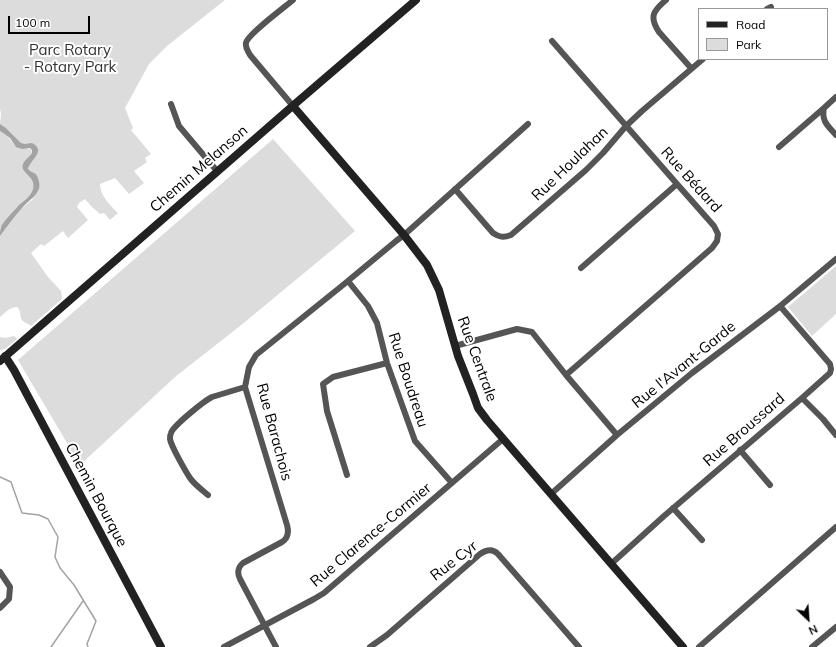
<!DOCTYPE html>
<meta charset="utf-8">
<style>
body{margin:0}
#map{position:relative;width:836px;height:647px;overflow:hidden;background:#fff;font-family:Mulish,sans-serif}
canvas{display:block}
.legend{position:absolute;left:698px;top:8px;width:130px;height:52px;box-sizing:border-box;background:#fff;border:1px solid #999;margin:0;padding:5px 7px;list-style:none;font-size:12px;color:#000}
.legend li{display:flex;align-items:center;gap:8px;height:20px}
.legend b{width:20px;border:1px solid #999}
.north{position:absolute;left:788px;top:599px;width:40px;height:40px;-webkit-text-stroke:3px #fff;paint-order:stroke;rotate:155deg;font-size:11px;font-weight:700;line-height:16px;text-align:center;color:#000}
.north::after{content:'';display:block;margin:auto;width:14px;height:18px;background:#000;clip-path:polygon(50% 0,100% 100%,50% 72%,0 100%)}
.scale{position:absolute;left:8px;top:16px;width:82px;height:18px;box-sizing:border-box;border:2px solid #000;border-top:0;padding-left:5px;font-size:12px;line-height:14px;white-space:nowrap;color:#000;-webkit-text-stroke:3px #fff;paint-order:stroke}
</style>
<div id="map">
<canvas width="836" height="647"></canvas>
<ul class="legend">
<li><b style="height:5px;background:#222"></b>Road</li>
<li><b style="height:11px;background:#dcdcdc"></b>Park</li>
</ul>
<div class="north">N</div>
<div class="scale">100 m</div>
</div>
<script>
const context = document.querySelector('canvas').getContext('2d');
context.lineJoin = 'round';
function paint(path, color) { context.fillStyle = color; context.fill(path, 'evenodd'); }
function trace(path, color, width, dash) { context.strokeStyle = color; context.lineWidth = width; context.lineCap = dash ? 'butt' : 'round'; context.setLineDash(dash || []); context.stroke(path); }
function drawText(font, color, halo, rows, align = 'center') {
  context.font = font + ' Mulish,sans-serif'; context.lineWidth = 4; context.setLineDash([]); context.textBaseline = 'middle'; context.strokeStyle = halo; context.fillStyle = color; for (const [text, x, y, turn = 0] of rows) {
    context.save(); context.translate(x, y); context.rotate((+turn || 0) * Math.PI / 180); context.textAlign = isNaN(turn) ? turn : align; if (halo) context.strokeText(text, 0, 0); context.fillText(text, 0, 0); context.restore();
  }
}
const green = new Path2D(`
 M0,0H225L167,46L149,64L125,108L133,128L131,130L151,154L145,158L147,162L134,171L144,183L129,194L115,178L100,184C100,196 110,205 118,213L110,220L104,213L100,214L92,207L85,199L79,203L77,207L88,220L68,238L63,231L44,246L41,244L31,253L48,277L61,291L62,297V299L31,326C28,323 24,323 22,320C19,315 22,312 17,307C10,307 5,313 0,317V236L22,208L32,200L38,192L39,187L36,174L29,171L28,169C30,160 39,159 37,148L21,143L6,128L0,124L1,114L0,108Z
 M0,131L9,138L15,146L31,149L32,153L24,162L23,168C26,172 33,178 34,183C35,195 21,203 14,210C9,216 5,222 0,228Z
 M273,139L355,231L240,326L175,377L80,465L18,360Z
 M836,266V314L812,336L788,307Z
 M14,336L17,338V339L5,349L1,350H0V337L5,338Z`);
const water = new Path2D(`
 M0,124L6,128L21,143L25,144L32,143C47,151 30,160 28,169L30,171L36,174C46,192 32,197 22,208C14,217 7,227 0,236C0,233 0,229 1,227C3,222 15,209 19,205C24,201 31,196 33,189C37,175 17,173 24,162C26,159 30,156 32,153V150L30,148L22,149L16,147L10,138L0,131Z`);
const stream = new Path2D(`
 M0,477L11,482L22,513L39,515L48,519L58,537L55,557L60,568L74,585L96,621L87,644L88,647
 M51,647L83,601`);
const street = new Path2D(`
 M293,0C285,7 247,35 246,43C245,48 248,51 250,55L293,106
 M666,0C653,11 649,17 659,32L691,68
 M767,9L771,7
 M552,41L677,184L714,226L718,234L717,241L712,248L566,375
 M836,97L824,108C821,121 828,126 836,135
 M171,104L179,126L217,171
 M779,147L824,108
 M455,189L493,233C499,237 503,238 511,235L586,170L603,153L626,126L642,111L703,59
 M581,268L677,184
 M348,281L368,306L377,323L387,363L415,441L452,483
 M455,346L517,329L532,332L566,375L617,435
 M802,398L823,419L836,435
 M740,450L770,485
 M347,475L327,411L323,384L333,377L387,363
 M551,494L617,435L692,373L779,307L836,259
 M208,495C202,490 194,484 190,478C186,472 171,446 170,439C170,438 170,435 171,433C173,426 204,401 212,397L245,387
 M673,508L702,540
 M611,564L664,516L802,398L830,373L831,369L830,364L780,306
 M0,572L10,587L9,599L0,608
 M224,647L314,599L324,593L503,439
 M276,647L240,579C237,573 238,567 243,563L282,542C288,538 289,532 287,525L245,387L249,367L256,355L343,285L396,241L404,235L528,124
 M370,647L387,635L480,554C486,550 492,548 498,554L579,647
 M699,647L836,527
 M812,647L836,627`);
const secondary = new Path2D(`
 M293,106L404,235L427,265L439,290L458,356L473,394L478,408L487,420L683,647
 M5,356L14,370L161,647
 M0,361L296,103L416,0`);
const parkNames = [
 ["Parc Rotary",70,50],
 ["- Rotary Park",70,67]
];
const streetNames = [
 ["Rue Houlahan",570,164,-44],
 ["Chemin Melanson",199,169,-41],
 ["Rue Bédard",691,180,48],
 ["Rue Centrale",477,359,70],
 ["Rue l'Avant-Garde",684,365,-39],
 ["Rue Boudreau",408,380,72],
 ["Rue Broussard",744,430,-41],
 ["Rue Barachois",274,432,75],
 ["Chemin Bourque",96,495,62],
 ["Rue Clarence-Cormier",371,535,-40],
 ["Rue Cyr",454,561,-38]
];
paint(green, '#dcdcdc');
paint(water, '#a3a3a3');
trace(stream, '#a3a3a3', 1.5);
trace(street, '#555', 6);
trace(secondary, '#222', 8);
drawText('15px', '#333', '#fff', parkNames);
drawText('15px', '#000', '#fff', streetNames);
</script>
